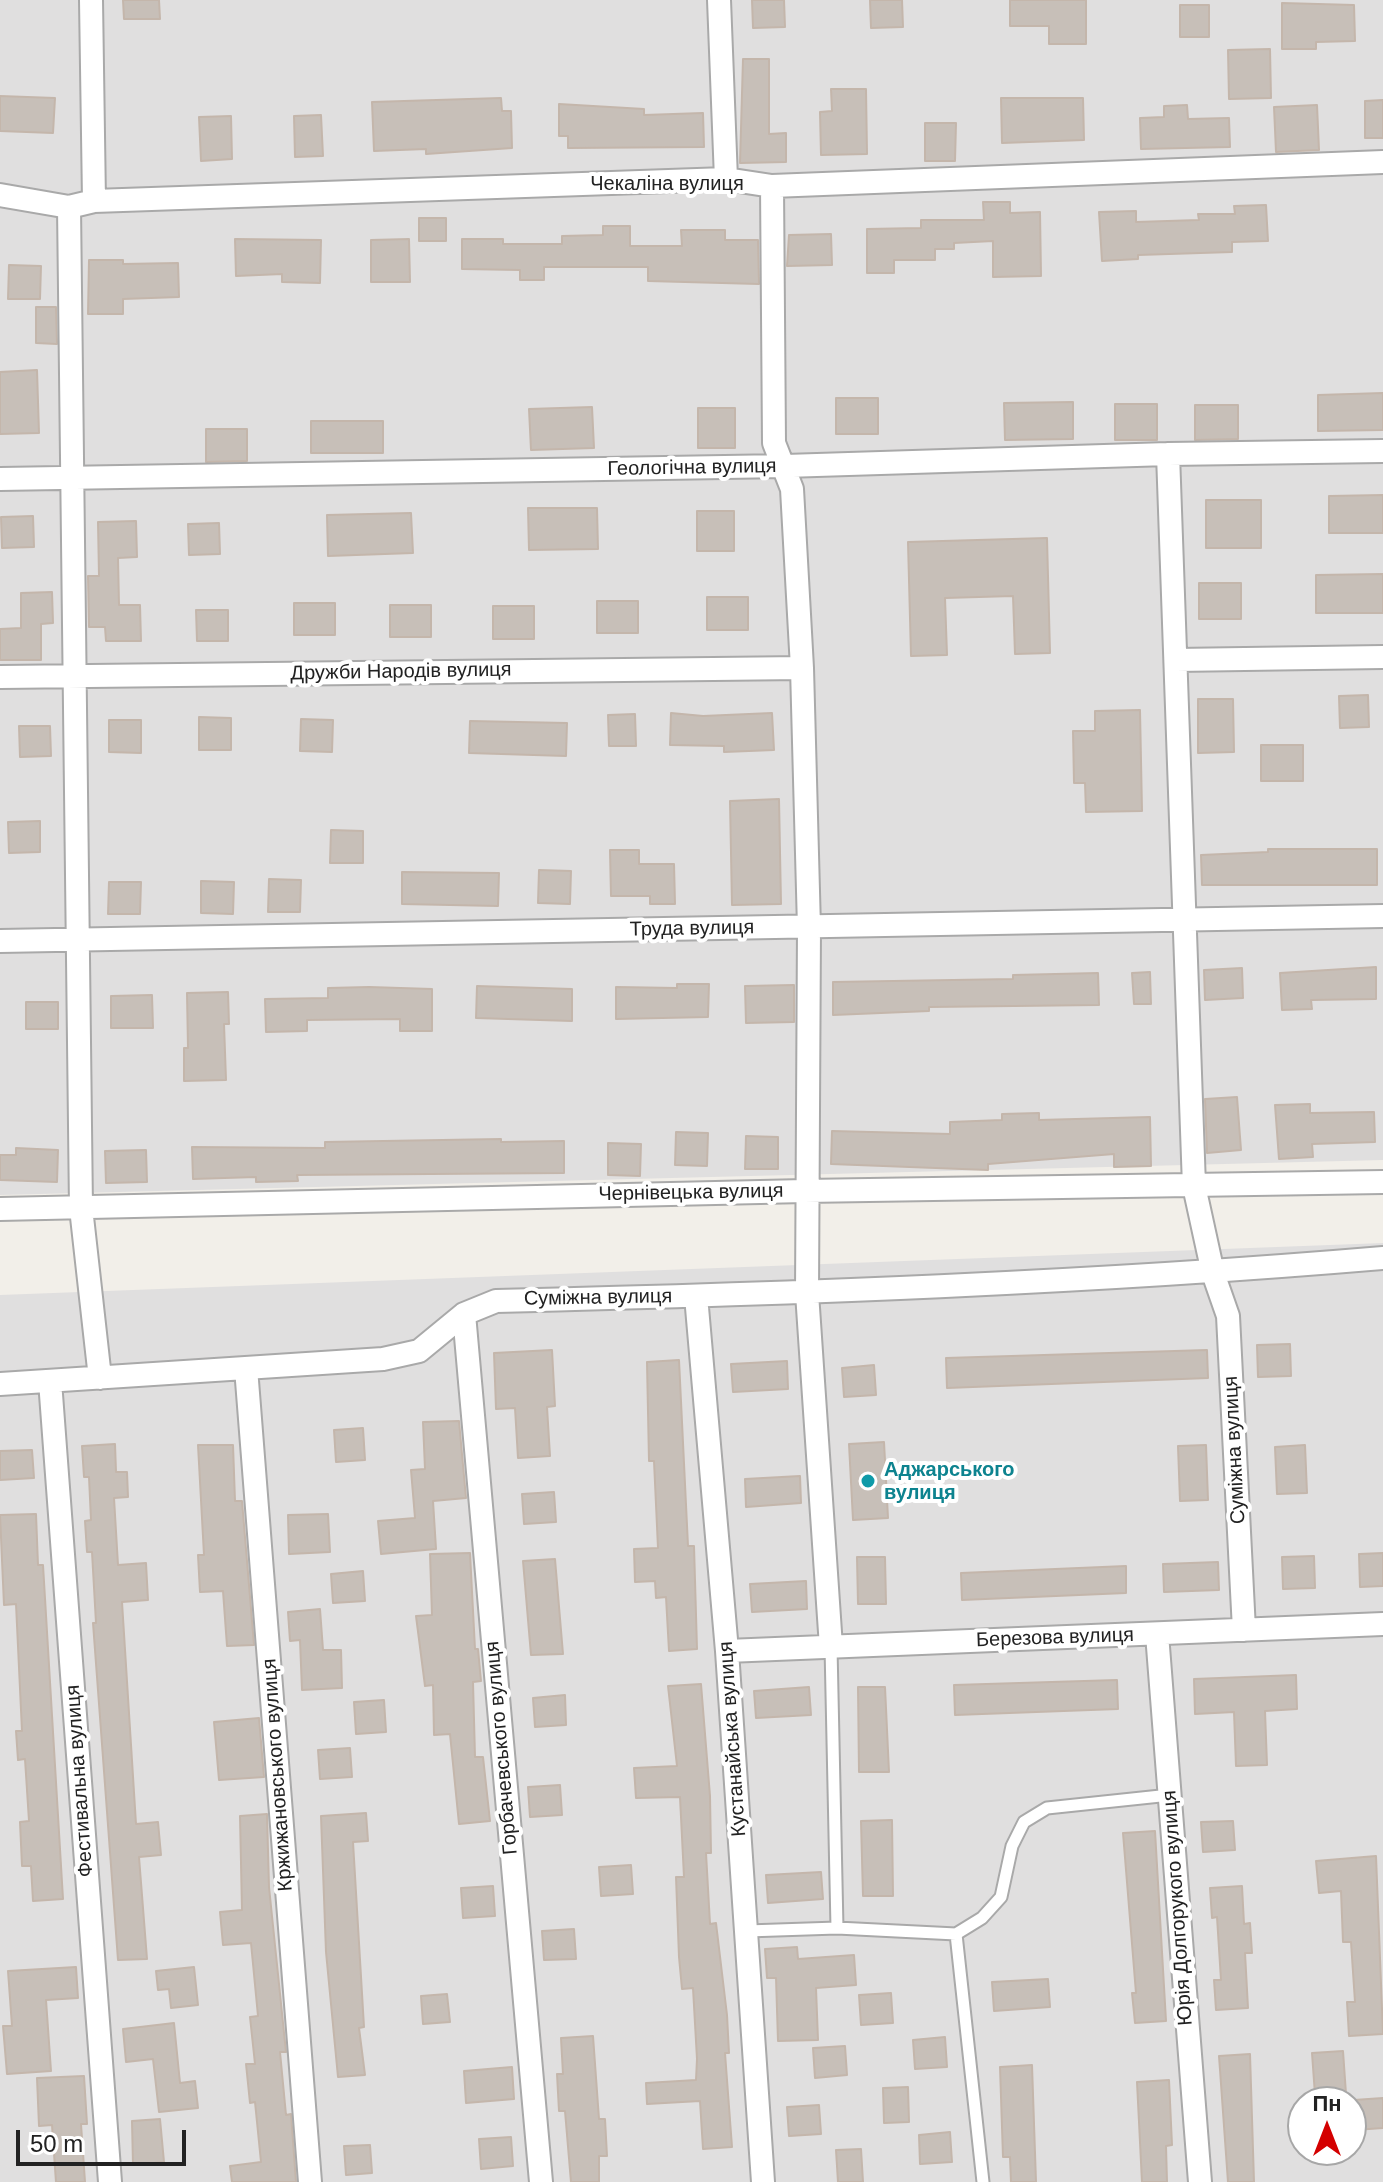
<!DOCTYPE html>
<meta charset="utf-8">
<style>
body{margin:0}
#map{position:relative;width:1383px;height:2182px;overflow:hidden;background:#f2efe9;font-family:Arial,sans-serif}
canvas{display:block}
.north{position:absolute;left:1287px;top:2086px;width:80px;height:80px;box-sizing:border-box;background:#fff;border:2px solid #a7a7a7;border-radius:50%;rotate:0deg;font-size:22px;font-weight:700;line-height:32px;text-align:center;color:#222}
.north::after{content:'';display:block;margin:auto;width:28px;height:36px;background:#d40000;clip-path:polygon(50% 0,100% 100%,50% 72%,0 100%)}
.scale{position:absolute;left:16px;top:2130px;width:170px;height:36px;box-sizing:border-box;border:4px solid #222;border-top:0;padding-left:10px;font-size:24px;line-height:28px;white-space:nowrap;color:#222;-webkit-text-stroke:6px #fff;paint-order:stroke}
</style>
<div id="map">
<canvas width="1383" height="2182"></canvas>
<div class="north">Пн</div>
<div class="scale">50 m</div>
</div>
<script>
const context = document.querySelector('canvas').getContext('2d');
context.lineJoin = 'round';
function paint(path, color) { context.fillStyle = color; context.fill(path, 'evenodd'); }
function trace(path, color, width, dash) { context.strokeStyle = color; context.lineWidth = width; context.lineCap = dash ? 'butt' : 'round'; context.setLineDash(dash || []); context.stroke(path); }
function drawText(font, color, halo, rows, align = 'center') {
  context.font = font + ' Arial,sans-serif'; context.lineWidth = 8; context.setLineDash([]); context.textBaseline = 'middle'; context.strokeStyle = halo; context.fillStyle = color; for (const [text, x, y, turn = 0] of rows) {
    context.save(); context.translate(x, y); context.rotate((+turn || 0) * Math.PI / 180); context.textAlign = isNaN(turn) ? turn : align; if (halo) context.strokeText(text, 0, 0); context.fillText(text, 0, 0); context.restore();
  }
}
const residential = new Path2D(`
 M0,0H1383V1160L0,1195Z
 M1383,1243V2182H0V1295ZM1303,2102H1351V2150H1303Z`);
const building = new Path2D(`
 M123,0H159L160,19H124Z
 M752,0H784L785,27L753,28Z
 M870,0H902L903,27L871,28Z
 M1010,0H1086V44H1049V26H1010Z
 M1282,3L1354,5L1355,41L1316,42V49H1282Z
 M1180,5H1209V37H1180Z
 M1270,49L1271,98L1229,99L1228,50Z
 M743,59H769V134L786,133V162L740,163Z
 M831,89H866L867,154L821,155L820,112L832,111Z
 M0,96L55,98L53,133L0,131Z
 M501,98L502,111H511L512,148L426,154V149L374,151L372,102Z
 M1001,98H1083L1084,140L1002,143Z
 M1383,100V138H1365V101Z
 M559,104L644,109V115L703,113L704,147L568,148V136H559Z
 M1187,105L1188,119L1229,118L1230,147L1141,149L1140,118L1164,117V106Z
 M1317,105L1319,150L1276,152L1274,107Z
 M321,115L323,156L295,157L294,116Z
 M231,116L232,159L201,161L199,117Z
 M925,123H956L955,161H925Z
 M983,202H1010V213L1040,212L1041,276L993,277V241L954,243V249H935V260H894V273H867V229L921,228V220H984Z
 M1266,205L1268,241L1232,242V252L1138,255V259L1102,261L1099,212L1136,211V222L1199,220L1198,214H1235L1234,206Z
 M419,218H446V241H419Z
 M603,226H630V246H682L681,230H725V240H758L759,284L648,281V267H544V280H520V270L462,269V239H503V244H562V236L603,235Z
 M831,234L832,265L787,266L789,235Z
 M235,239L321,240L320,283L282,282V274L236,276Z
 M409,239L410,282H371V240Z
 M89,260H123V264L178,263L179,297L123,299V314H88Z
 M9,265L41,266L40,299H8Z
 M36,307H56L57,344L36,343Z
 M37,370L39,433L0,434V372Z
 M1383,393V430L1318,431V395Z
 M836,398H878V434H836Z
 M1073,402V439L1005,440L1004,403Z
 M1115,404H1157V440H1115Z
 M1195,405H1238V439L1195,440Z
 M592,407L594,448L531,450L529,409Z
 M698,408H735V448H698Z
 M311,421H383V453H311Z
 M206,429H247V461L206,462Z
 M1383,495V533H1329V496Z
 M1206,500H1261V548H1206Z
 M528,508H597L598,549L529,550Z
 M697,511H734V551H697Z
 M411,513L413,553L328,556L327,515Z
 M33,516L34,547L2,548L1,517Z
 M136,521L137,557L118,558L119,605H140L141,641H106L105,627H89L88,576H99L98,522Z
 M219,523L220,554L189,555L188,524Z
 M1047,538L1050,653L1015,654L1013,596L945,598L947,655L911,656L908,542Z
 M1383,574V613H1316V575Z
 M1199,583H1241V619H1199Z
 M52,592L53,623L41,624V660H0V629L21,628V593Z
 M707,597H748V630H707Z
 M597,601H638V633H597Z
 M294,603H335V635H294Z
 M390,605H431V637H390Z
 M493,606H534V639H493Z
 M196,610H228V641H197Z
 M1368,695L1369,727L1340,728L1339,696Z
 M1198,699H1233L1234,752L1198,753Z
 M1140,710L1142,811L1086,812L1085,783H1074L1073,731H1095V711Z
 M671,713L703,716L772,713L774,750L724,752V746L670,745Z
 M635,714L636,746H609L608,715Z
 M199,717L231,718V750H199Z
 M301,719L333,720L332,752L300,751Z
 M109,720H141V753L109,752Z
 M470,721L567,723L566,756L469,753Z
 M19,726H50L51,756L20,757Z
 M1261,745H1303V781H1261Z
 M779,799L781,904L732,905L730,801Z
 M40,821V852L9,853L8,822Z
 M331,830L363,831V863H330Z
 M1268,849H1377V885H1202L1201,855L1268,852Z
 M610,850H639V864H674L675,904H650V896H611Z
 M539,870L571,871L570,904L538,903Z
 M402,872L499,873L498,906L402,904Z
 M269,879L301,880L300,912H268Z
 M201,881L234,882L233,914L201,913Z
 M109,882H141L140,914H108Z
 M1376,967V999L1311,1000L1312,1009L1282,1010L1280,973Z
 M1242,968L1243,998L1205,1000L1204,970Z
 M1150,972L1151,1004H1134L1132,973Z
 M1098,973L1099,1005L929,1007V1011L833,1015V982L1013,979V975Z
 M677,984H709L708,1017L616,1019V987L677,988Z
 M794,985V1022L746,1023L745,986Z
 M477,986L572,989V1021L476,1018Z
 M369,987L432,989V1031H400V1019L307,1020V1031L266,1032L265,999L328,998V988Z
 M228,992L229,1024H224L226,1080L184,1081V1048H188L187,993Z
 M152,995L153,1028H111V996Z
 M26,1002H58V1029H26Z
 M1237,1097L1241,1150L1207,1153L1205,1099Z
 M1310,1104V1113L1374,1112L1375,1142L1312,1144L1313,1157L1279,1159L1275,1105Z
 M1039,1113V1120L1150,1117L1151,1166L1114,1167V1154L988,1164V1170L831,1164L832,1131L950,1134V1122L1002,1120V1114Z
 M676,1132L708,1133L707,1166L675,1165Z
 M746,1136L778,1137V1169H745Z
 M501,1139V1142L564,1141V1173L297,1175L298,1181L256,1182V1177L193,1179L192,1147L325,1148V1142Z
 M608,1143L641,1144L640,1176L608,1175Z
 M16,1148L58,1150L57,1182L0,1180V1155H16Z
 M146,1150L147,1182L106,1183L105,1151Z
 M1290,1344L1291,1376L1258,1377L1257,1345Z
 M552,1350L555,1406L547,1407L550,1456L518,1458L515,1408L496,1409L494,1353Z
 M1207,1350L1208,1378L947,1388L946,1358Z
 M679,1360L688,1546H694L697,1649L669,1651L666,1597L656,1598L655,1581L635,1582L634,1549L658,1548L654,1461H649L647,1362Z
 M787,1361L788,1389L733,1392L731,1364Z
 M874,1365L876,1395L844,1397L842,1368Z
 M459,1421L466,1498L433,1501L436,1549L381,1554L378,1521L415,1518L411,1470L425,1469L423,1422Z
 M363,1428L365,1460L336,1462L334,1430Z
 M884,1442L888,1518L853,1520L849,1444Z
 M115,1444L116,1472H127L128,1497L114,1498L118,1565L146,1563L148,1600L122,1602L136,1824L158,1822L161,1855L139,1857L147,1959L118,1960L93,1623H96L92,1552H87L85,1521L91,1520L89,1477H84L82,1446Z
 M198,1445H233L235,1501H242L254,1645L227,1646L223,1591L200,1592L198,1555H204Z
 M1206,1445L1208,1500L1180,1501L1178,1446Z
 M1305,1445L1307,1493L1277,1494L1275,1447Z
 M32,1450L34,1478L0,1480V1451Z
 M800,1476L801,1503L746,1507L745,1479Z
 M554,1492L556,1522L524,1524L522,1494Z
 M36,1514L38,1565H43L63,1899L33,1901L31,1866H22L20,1822L29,1821L25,1759L18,1760L16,1731H22L16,1604L4,1605L0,1515Z
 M328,1514L330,1552L289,1554L288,1515Z
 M470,1553L475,1649H478L481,1681L473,1682L475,1757H483L490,1821L459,1824L450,1734L434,1735L433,1685L425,1686L416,1616L432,1615L430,1554Z
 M1383,1553V1586L1360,1587L1359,1554Z
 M1314,1556L1315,1588L1283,1589L1282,1557Z
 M857,1557H885L886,1604H858Z
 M555,1559L563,1654L531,1655L523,1561Z
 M1218,1562L1219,1590L1164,1592L1163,1564Z
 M1126,1566V1593L962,1600L961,1573Z
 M363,1571L365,1601L333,1603L331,1574Z
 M806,1581L807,1609L752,1612L750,1584Z
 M320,1609L323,1650H341L342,1688L302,1690L300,1640L290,1641L288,1612Z
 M1296,1675L1297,1709L1265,1711L1267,1765L1236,1766L1234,1712L1195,1714L1194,1679Z
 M1117,1680L1118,1709L955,1715L954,1685Z
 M701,1684L710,1796L711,1853H706L710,1924L716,1923L727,2015L729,2053H725L732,2147L703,2149L700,2101L647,2104L646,2083L696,2080L697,2059L693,1988L682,1989L679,1957L676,1877H684L680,1797L636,1798L634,1768L677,1766L668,1686Z
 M809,1687L811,1715L756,1718L754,1691Z
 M858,1687H885L889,1772H859Z
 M565,1695L566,1725L535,1727L533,1698Z
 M384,1700L386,1732L356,1734L354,1702Z
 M259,1718L264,1777L219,1780L214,1722Z
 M350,1748L352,1777L320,1779L318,1750Z
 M560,1785L562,1815L530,1817L528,1787Z
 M366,1813L368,1841L353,1842L364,2027L359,2028L365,2075L338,2077L326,1952L321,1816Z
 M267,1814L269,1887L286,2052H280L286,2115L291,2114L296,2182H232L230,2166L261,2162L255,2102L250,2103L246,2064H255L250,2017L258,2016L251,1943L223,1945L220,1912L242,1910L240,1816Z
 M892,1820L893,1896H863L861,1821Z
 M1233,1821L1235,1850L1203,1852L1201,1822Z
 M1155,1831L1166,2021L1135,2023L1132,1993H1136L1123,1833Z
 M1376,1856L1383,2034L1349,2036L1347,2002H1355L1351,1942H1343L1341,1891L1319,1893L1316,1861Z
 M631,1865L633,1894L601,1896L599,1867Z
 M821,1872L823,1899L768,1903L766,1875Z
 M493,1886L495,1916L463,1918L461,1888Z
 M1242,1886L1244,1924L1250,1923L1252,1953H1245L1248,2008L1216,2010L1214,1980H1221L1217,1917L1212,1918L1210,1888Z
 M574,1929L576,1959L544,1960L542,1931Z
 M797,1947L798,1959L854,1955L856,1985L816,1988L818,2040L778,2041L776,1978H767L765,1949Z
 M76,1967L78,1998L46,2000L51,2071L7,2074L3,2026H12L8,1971Z
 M194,1967L198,2005L171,2008L169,1989L158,1990L156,1971Z
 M1048,1979L1050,2007L994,2011L992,1982Z
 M891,1993L893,2023L861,2025L859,1995Z
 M447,1994L450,2022L423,2024L421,1996Z
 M174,2023L180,2083L195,2081L198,2108L159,2112L153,2059L126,2062L123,2029Z
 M593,2036L599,2119H605L607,2156H599V2182H571L565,2111H559L557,2074H563L561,2038Z
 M945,2037L947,2067L915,2069L913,2040Z
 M845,2046L847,2075L815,2078L813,2048Z
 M1343,2051L1346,2094L1315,2095L1312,2053Z
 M1250,2054L1254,2182H1228L1219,2056Z
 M1032,2065L1036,2182H1011L1010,2157H1003L1000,2067Z
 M512,2067L514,2099L466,2103L464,2071Z
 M84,2076L87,2124H81L85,2182H56L52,2125L39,2126L37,2078Z
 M1169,2080L1172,2145L1166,2146L1167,2182H1142L1137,2082Z
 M908,2087L909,2122L884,2123L883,2088Z
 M1383,2098V2128L1355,2130L1354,2100Z
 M819,2105L821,2134L789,2136L787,2107Z
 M160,2119L164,2162L133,2165L132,2121Z
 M950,2132L952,2162L920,2164L919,2135Z
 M511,2137L513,2166L481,2169L479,2139Z
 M370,2145L372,2173L346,2175L344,2146Z
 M861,2149L863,2182H838L836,2150Z`);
const lane = new Path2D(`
 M831,1647L837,1928
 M747,1931L837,1928L956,1934L982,1918L1001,1897L1012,1846L1024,1822L1047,1808L1170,1795
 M956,1934L983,2182`);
const street = new Path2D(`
 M91,0L94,201
 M719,0L726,179
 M772,186L774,443L792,489L802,668L809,928L807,1293L831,1647
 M0,195L69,207L94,201L726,179L772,186L1383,162
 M69,207L81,1208L100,1378
 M1168,454L1194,1186L1213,1273L1228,1316L1244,1630
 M0,479L785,466L1168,454L1383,451
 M1176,660L1383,657
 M0,677L802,668
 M0,941L1383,916
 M0,1209L805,1191L1383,1182
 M696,1296L727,1651L763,2182
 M464,1314L541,2182
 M246,1368L310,2182
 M50,1381L110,2182
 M0,1384L383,1359L419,1351L464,1314L496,1301C792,1294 1088,1283 1383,1258
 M1157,1634L1200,2182
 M727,1651L1383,1624`);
const markers = [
 [868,1481,8,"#0f9aa8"]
];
const streetNames = [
 ["Чекаліна вулиця",667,184],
 ["Геологічна вулиця",692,468,-1],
 ["Дружби Народів вулиця",401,672,-1],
 ["Труда вулиця",692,929,-1],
 ["Чернівецька вулиця",691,1193,-1],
 ["Суміжна вулиця",598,1298,-1],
 ["Суміжна вулиця",1235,1450,-93],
 ["Березова вулиця",1055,1638,-2],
 ["Кустанайська вулиця",733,1739,-94],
 ["Горбачевського вулиця",502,1748,-95],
 ["Кржижановського вулиця",278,1775,-94],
 ["Фестивальна вулиця",80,1781,-94],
 ["Юрія Долгорукого вулиця",1178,1908,-94]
];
const cultureNames = [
 ["Аджарського",884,1470],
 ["вулиця",884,1493]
];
paint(residential, '#e0dfdf');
paint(building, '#c7bfb8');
trace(building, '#c4b6ab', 2);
trace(lane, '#a9a9a9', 15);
trace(street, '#a9a9a9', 26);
trace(lane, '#fff', 11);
trace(street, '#fff', 22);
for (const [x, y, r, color] of markers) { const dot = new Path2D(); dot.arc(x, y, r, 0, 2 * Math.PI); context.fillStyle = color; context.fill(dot); trace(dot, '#fff', 3); }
drawText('20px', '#222', '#fff', streetNames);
drawText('bold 20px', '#0d838f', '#fff', cultureNames, 'left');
</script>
